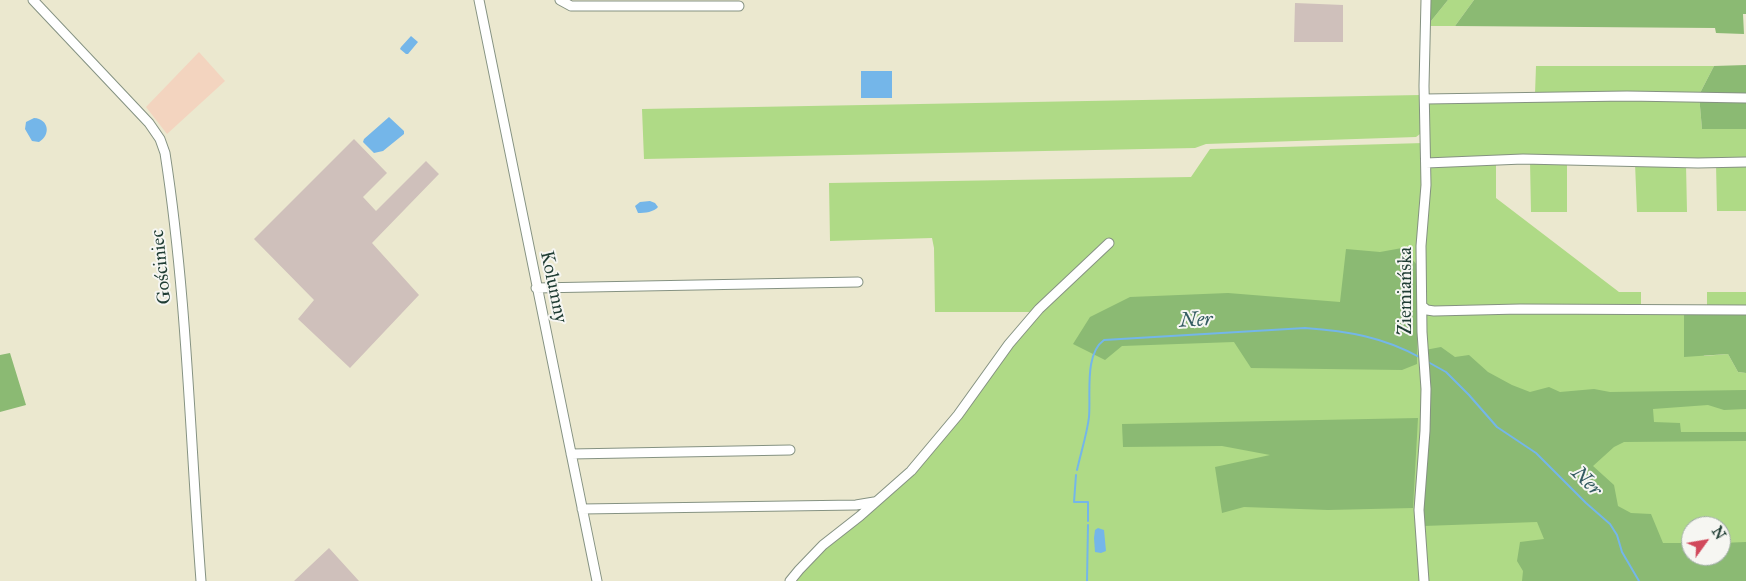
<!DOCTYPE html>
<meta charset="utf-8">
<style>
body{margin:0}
#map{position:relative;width:1746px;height:581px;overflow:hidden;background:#ebe8cf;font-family:"IM FELL Great Primer",serif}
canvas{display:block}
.north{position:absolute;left:1681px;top:516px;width:50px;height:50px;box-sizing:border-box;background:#f6f6f2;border:1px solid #a0aca6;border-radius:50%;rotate:58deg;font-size:14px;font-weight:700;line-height:20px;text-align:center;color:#1f3d34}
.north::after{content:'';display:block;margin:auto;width:18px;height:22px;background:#d1495b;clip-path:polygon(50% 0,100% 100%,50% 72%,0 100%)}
</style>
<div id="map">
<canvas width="1746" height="581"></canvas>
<div class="north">N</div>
</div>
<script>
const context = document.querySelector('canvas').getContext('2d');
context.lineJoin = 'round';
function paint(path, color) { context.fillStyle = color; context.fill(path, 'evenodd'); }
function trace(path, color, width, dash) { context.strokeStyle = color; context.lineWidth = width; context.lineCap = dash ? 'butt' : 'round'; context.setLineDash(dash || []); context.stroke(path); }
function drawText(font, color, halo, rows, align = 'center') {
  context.font = font + ' "IM FELL Great Primer",serif'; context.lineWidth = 4; context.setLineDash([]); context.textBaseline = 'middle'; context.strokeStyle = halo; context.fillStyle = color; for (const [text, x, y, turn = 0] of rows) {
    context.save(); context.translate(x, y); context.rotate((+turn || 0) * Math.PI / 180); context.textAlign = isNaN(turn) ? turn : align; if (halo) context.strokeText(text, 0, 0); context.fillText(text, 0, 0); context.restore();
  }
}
const built = new Path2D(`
 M199,52L225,81L167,134L146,107Z`);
const industrial = new Path2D(`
 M1295,3L1343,5V42H1294Z
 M354,139L387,173L363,197L376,211L426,161L439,174L372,243L419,295L350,368L298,319L314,300L254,239Z
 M329,548L359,581H294Z`);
const green = new Path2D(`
 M1448,0H1474L1455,26H1427Z
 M1536,66H1714L1699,95L1702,129H1746V160L1496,162V198L1619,292H1641V308L1684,310L1704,356L1728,354L1738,372L1746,373V581H792L808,563L904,479L1035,312H935L934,248L932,238L830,241L829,183L1191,177L1210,149L1424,143L1427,97L1535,94ZM1691,526H1721V556H1691Z
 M1421,95L1420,134L1416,137L1206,144L1195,148L644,159L642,109Z
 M1530,161L1567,162V212H1531Z
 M1635,163L1686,164L1687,212H1637Z
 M1716,164H1746V211H1717Z
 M1707,292H1746V308L1707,307Z`);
const forest = new Path2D(`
 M1427,0H1448L1427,26Z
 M1474,0H1746V14H1743L1744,34L1716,33L1715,28L1455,26Z
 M1746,65V129H1702L1699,95L1714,66Z
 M1402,248L1417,265V364L1402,370L1251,368L1234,342L1122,346L1105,360L1073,344L1090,317L1130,297L1228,293L1340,302L1346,249L1380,252Z
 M1684,310L1746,311V373L1738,372L1728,354L1684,357Z
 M1441,347L1455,357L1469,355L1488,372L1512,385L1530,392L1549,387L1560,392L1594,389L1610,392L1746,390V409L1724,410L1708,405L1653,409L1654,422L1680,423L1681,432H1746V441L1624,442L1614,447L1593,466L1614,485L1618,506L1631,513L1651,514L1663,543H1691V556H1721V543L1746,542V581H1522L1523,571L1517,561L1520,542L1544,539L1537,522L1423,526L1425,350Z
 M10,353L26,405L0,412V355Z
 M1418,418L1413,508L1328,510L1244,507L1222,513L1215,467L1270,455L1222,446L1123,447L1122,424Z`);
const water = new Path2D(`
 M411,36L418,42L408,54H406L400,49L401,47Z
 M861,71H892V98H861Z
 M389,117L404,131V134L383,151L374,153L363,142L364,139Z
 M34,118C49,119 51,135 39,142L32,141L25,129L26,122Z
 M650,201L655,203L658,207C654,212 645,213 638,213L635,206L640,202Z
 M1098,528L1104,530L1106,551L1101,553L1095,552L1094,538L1095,530Z`);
const stream = new Path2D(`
 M1428,362L1446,372L1469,395L1497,427L1536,453L1586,503L1610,524L1617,535L1622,552L1639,581
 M1077,470C1081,452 1087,434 1089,417C1091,395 1084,354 1104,340L1305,328C1347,331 1384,337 1421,358
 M1076,475L1074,502H1088V521
 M1087,581L1088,525`);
const minor = new Path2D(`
 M33,0L149,123L160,139L165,153C187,295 190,438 201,581
 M479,0L597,581
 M560,0L571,6H739
 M1425,99L1627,96L1746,98
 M1426,163L1523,159L1698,163L1746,162
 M536,288L858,282
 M1422,306L1427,310L1434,311L1520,309L1746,310
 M571,454L790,450
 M582,509L856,505L874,502
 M790,581L799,570L823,545L860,516L911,471L958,415L1009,344L1039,309L1109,243
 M1424,581L1419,510L1425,431L1426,389L1422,332L1421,246L1426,185L1424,86L1426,0`);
const streetNames = [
 ["Gościniec",162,267,-96],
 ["Kolumny",553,287,78],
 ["Ziemiańska",1406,291,-90]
];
const waterNames = [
 ["Ner",1196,321,-3],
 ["Ner",1586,482,44]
];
paint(built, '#f3d4bf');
paint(industrial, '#cfc0bb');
paint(green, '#afda86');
paint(forest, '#8bba73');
paint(water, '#74b6e9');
trace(stream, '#74b6e9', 2);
trace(minor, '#859282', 11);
trace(minor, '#fff', 9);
drawText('19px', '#1f3d34', '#f6f6f2', streetNames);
drawText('italic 20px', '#345b61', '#f6f6f2', waterNames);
</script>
